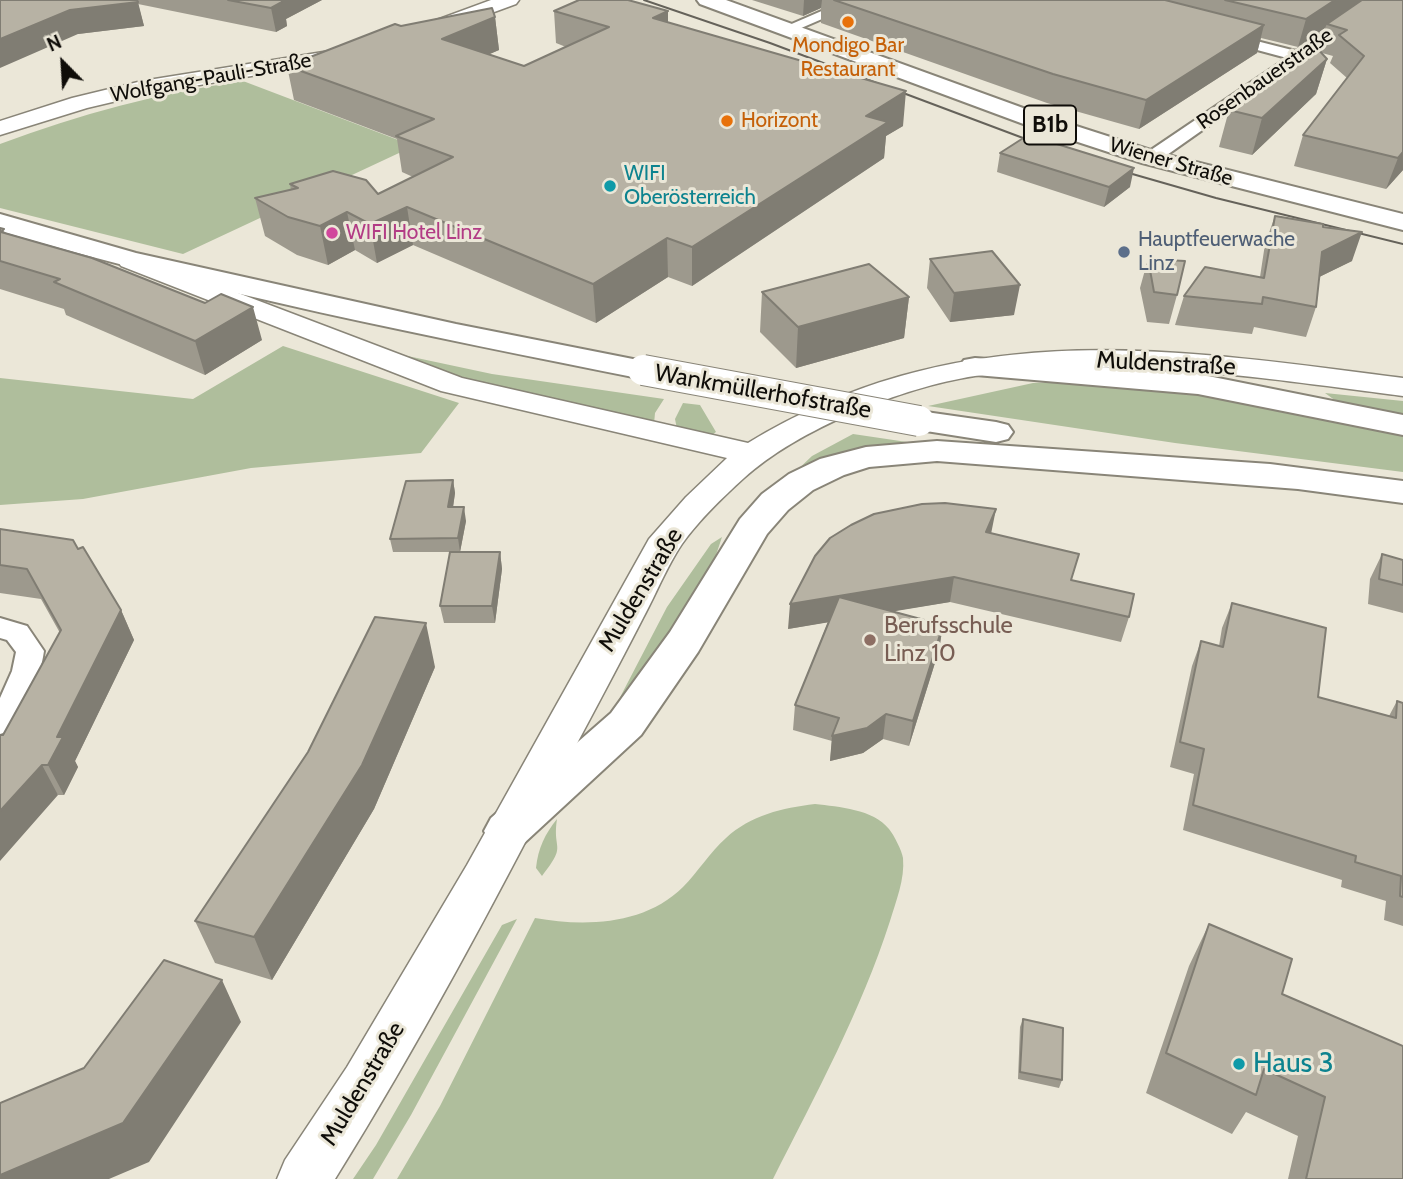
<!DOCTYPE html>
<meta charset="utf-8">
<style>
body{margin:0}
#map{position:relative;width:1403px;height:1179px;overflow:hidden;background:#ebe7d8;font-family:Cabin,sans-serif}
canvas{display:block}
.north{position:absolute;left:28px;top:28px;width:70px;height:70px;-webkit-text-stroke:5px #ebe7d8;paint-order:stroke;rotate:336deg;font-size:19px;font-weight:700;line-height:28px;text-align:center;color:#0f0d09}
.north::after{content:'';display:block;margin:auto;width:24px;height:32px;background:#0f0d09;clip-path:polygon(50% 0,100% 100%,50% 72%,0 100%)}
</style>
<div id="map">
<canvas width="1403" height="1179"></canvas>
<div class="north">N</div>
</div>
<script>
const context = document.querySelector('canvas').getContext('2d');
context.lineJoin = 'round';
function paint(path, color) { context.fillStyle = color; context.fill(path, 'evenodd'); }
function trace(path, color, width, dash) { context.strokeStyle = color; context.lineWidth = width; context.lineCap = dash ? 'butt' : 'round'; context.setLineDash(dash || []); context.stroke(path); }
function drawText(font, color, halo, rows, align = 'center') {
  context.font = font + ' Cabin,sans-serif'; context.lineWidth = 6; context.setLineDash([]); context.textBaseline = 'middle'; context.strokeStyle = halo; context.fillStyle = color; for (const [text, x, y, turn = 0] of rows) {
    context.save(); context.translate(x, y); context.rotate((+turn || 0) * Math.PI / 180); context.textAlign = isNaN(turn) ? turn : align; if (halo) context.strokeText(text, 0, 0); context.fillText(text, 0, 0); context.restore();
  }
}
const green = new Path2D(`
 M243,81L414,146L183,254L0,208V144C80,114 159,93 243,81Z
 M283,346L459,403L421,453L251,468L83,499L0,505V378L193,399Z
 M370,348L492,374L664,399L655,413L654,424L488,386Z
 M1097,380L1167,385L1403,434V472L1175,443L928,406L1033,383Z
 M1325,393L1403,401V418L1340,404Z
 M683,403L700,405L716,432L709,437L677,429L675,419Z
 M853,434L907,442L874,446L790,477L812,456Z
 M722,537L705,588L602,732L667,607L711,544Z
 M815,804C839,807 873,809 889,829C894,835 902,851 903,858C905,879 896,901 890,921C861,1011 816,1094 773,1179H397L440,1106L535,918C585,927 645,925 683,887C698,872 710,852 726,838C751,815 782,808 815,804Z
 M557,819C552,852 568,843 542,876L536,868C538,848 545,834 557,819Z
 M517,919L411,1115L373,1179H353L376,1145L502,925Z`);
const street = new Path2D(`
 M847,0H866L792,32H782L780,29Z
 M1371,0H1387L1157,162H1145L1143,158L1145,154L1287,58L1220,40L1218,37L1220,34L1225,33L1296,51Z
 M0,618L27,626L44,651C40,681 25,705 10,731L0,734V698L12,671L16,652L7,640L0,638Z`);
const secondary = new Path2D(`
 M491,0H519L516,4L448,29H434L431,25L434,21Z
 M342,49L349,51L352,55L349,59L142,95L87,108L0,135V121L72,98L142,81Z
 M130,252L462,378L748,443C961,314 1170,348 1403,378V396C1262,378 1117,354 975,376C903,387 798,429 744,478C722,498 699,520 682,544C667,566 656,594 643,618C618,667 592,715 566,764C493,905 419,1044 335,1179H277L285,1160L347,1067L467,865L649,539L686,497L727,458L441,391L121,266L117,260L121,254Z`);
const primary = new Path2D(`
 M697,0H726L1045,116L1160,153L1403,214V230L1142,163L1029,126L700,4Z
 M0,214L136,253L456,324L643,361L654,363L659,370L654,377L643,379C427,336 211,293 0,231Z
 M975,358L1198,374L1403,415V435L1198,394L964,374L959,367L964,360Z
 M919,411L996,422L1008,425L1013,432L1008,439L996,442L907,428L902,421L907,414Z
 M937,441L1270,464L1403,481V503L1298,489L937,461L869,467L844,475L813,490L788,510L767,534L698,652L641,735L523,844L507,850L491,844L484,831L491,818L611,713L670,632L740,519L762,494L789,474L820,459L866,447Z`);
const tram = new Path2D(`
 M644,0L770,43L1039,144
 M1115,169L1216,198L1403,244`);
const primaryBridge = new Path2D(`
 M643,370L919,421`);
const wall = new Path2D(`
 M0,0H322L286,19L287,26L276,32L138,4L144,26L78,34Z
 M752,0H1403V170L1386,189L1294,166L1303,135L1347,78L1330,63L1333,56L1322,53L1327,59L1316,94L1252,155L1219,147L1229,110L1319,50L1325,28L1298,47L1261,38L1257,53L1139,129L1047,103L821,23V8L803,16Z
 M554,11L668,23L903,126L886,136L884,158L692,286L668,277L596,323L413,245L377,263L355,250L328,265L297,255L265,236L255,198L291,190L290,184L378,194L413,177L402,172L397,139L294,100L287,66L401,26L495,17L499,50L489,54L524,66L566,47L556,43Z
 M1000,153L1130,187L1104,207L997,172Z
 M1275,216L1323,227L1352,261L1319,277L1316,307L1306,337L1254,327L1252,334L1175,325L1184,296L1260,277L1265,244Z
 M0,228L6,233L262,340L205,375L66,315L64,309L0,289Z
 M930,259L1014,315L950,322L927,288Z
 M1148,259L1177,295L1169,324L1147,322L1140,288Z
 M762,292L909,297L904,338L796,368L760,332Z
 M453,480L455,493L453,507L466,521L460,552H393L390,539Z
 M0,529L78,549L121,610L134,640L75,761L78,767L64,795H58L3,735L60,633L41,599L0,593Z
 M991,533L1072,580L1129,617L1121,642L950,602L893,611L943,625L939,650L909,746L883,739L863,753L830,761L832,741L793,730L795,705L828,622L788,629Z
 M500,552L502,569L495,623H444L440,606Z
 M1382,554L1403,560V613L1368,604L1370,579Z
 M1232,603L1318,697L1389,716L1397,701L1403,703V926L1384,920L1386,901L1341,887L1342,880L1183,830L1194,774L1170,767L1192,666L1201,641L1219,646L1222,628Z
 M435,667L374,809L272,980L215,963L195,921Z
 M1209,924L1282,994L1403,1179H1288L1298,1136L1246,1112L1232,1134L1146,1093L1189,966Z
 M1023,1019L1062,1080L1059,1088L1018,1079L1020,1027Z`);
const shadedWall = new Path2D(`
 M282,0H322L286,19L287,26L276,32L271,8Z
 M804,0H822L821,8L803,16Z
 M1335,0H1366L1327,24L1325,28L1298,47L1306,19Z
 M138,2L144,26L78,34L0,68V39L70,10Z
 M668,11V44L653,18Z
 M495,17L499,50L447,73L442,39Z
 M1264,25L1257,53L1139,129L1146,100Z
 M1327,59L1316,94L1252,155L1262,118Z
 M906,91L903,126L886,136L884,158L692,286V247L866,116Z
 M1403,152V170L1386,189L1398,158Z
 M1134,168L1130,187L1104,207L1109,187Z
 M407,207L413,245L377,263L370,224Z
 M347,212L355,250L328,265L320,226Z
 M1362,232L1352,261L1311,281L1322,252Z
 M667,238L668,277L596,323L593,284Z
 M1020,285L1014,315L950,322L954,293Z
 M909,297L904,338L796,368L798,327Z
 M253,307L262,340L205,375L195,341Z
 M453,480L455,493L451,521L448,507Z
 M464,507L466,521L460,552L458,538Z
 M996,509L991,534L986,532Z
 M500,552L502,569L495,623L492,606Z
 M954,577L950,602L788,629L790,604Z
 M121,610L134,640L75,761L78,767L64,795L48,765L57,737Z
 M426,623L435,667L374,809L272,980L254,937Z
 M943,625L939,650L909,746L913,721Z
 M886,714L883,739L863,753L830,761L832,736Z
 M42,765L58,795L0,861V811Z
 M222,980L241,1022L149,1162L109,1179H0V1175Z`);
const building = new Path2D(`
 M0,0H137L138,2L70,10L0,39Z
 M228,0H282V2L271,8Z
 M579,0H628L668,11L653,18L906,91L866,116L888,122L692,247L667,238L593,284L407,207L370,224L347,212L320,226L288,217L255,198L298,188L290,184L333,171L366,180L378,194L453,157L396,136L434,119L287,66L395,24L401,26L492,8L495,17L442,39L524,66L609,27L554,11Z
 M834,0H1165L1264,25L1146,100L1053,74Z
 M1225,0H1335L1306,19Z
 M1362,0H1403V152L1398,158L1303,135L1364,56L1339,35L1347,30L1327,24Z
 M1316,47L1327,59L1262,118L1229,110Z
 M1028,135L1134,168L1109,187L1000,153Z
 M1275,216L1323,224V227L1362,232L1322,252L1316,307L1263,297L1262,304L1184,296L1205,267L1264,278Z
 M0,228L4,229L1,232L92,258L205,303L221,294L253,307L195,341L54,282L60,279L0,261Z
 M992,251L1020,285L954,293L930,259Z
 M1148,259L1185,261L1177,295L1154,292Z
 M869,264L909,297L798,327L762,292Z
 M453,480L448,507H464L458,538L390,539L406,481Z
 M945,503L996,509L986,532L1079,554L1071,580L1134,594L1129,617L954,577L790,604L815,556L830,538L851,525L874,514L922,504Z
 M0,529L73,540L78,549L83,547L121,610L57,737H63L48,765H42L0,811V735H3L61,630L27,569L0,565Z
 M450,552H500L492,606H440Z
 M1382,554L1403,560V585L1379,579Z
 M839,597L943,625L913,721L886,714L867,728L832,736L839,718L795,705Z
 M1232,603L1326,628L1318,697L1396,718L1397,701L1403,703V897L1400,896L1401,876L1355,862L1356,856L1193,805L1204,749L1180,742L1201,641L1223,647Z
 M375,617L426,623L362,765L254,937L195,921L308,752Z
 M1209,924L1292,959L1282,994L1403,1046V1179H1306L1325,1097L1264,1069L1256,1095L1166,1053Z
 M164,960L222,980L123,1123L0,1175V1103L84,1068Z
 M1023,1019L1063,1028L1062,1080L1020,1072Z`);
const markers = [
 [848,22,7,"#e8710a"],
 [727,121,7,"#e8710a"],
 [610,186,7,"#0f9aa8"],
 [332,233,7,"#d1479c"],
 [1124,252,7,"#5c6f8a"],
 [870,640,7,"#8d6e63"],
 [1239,1064,7,"#0f9aa8"]
];
const farFoodnames = [
 ["Mondigo Bar",848,46],
 ["Restaurant",848,70],
 ["Horizont",741,121,"left"]
];
const farStreetnames = [
 ["Wolfgang-Pauli-Straße",211,78,-10],
 ["Rosenbauerstraße",1265,79,-35],
 ["Wiener Straße",1171,162,16]
];
const farCulturenames = [
 ["WIFI",624,174],
 ["Oberösterreich",624,198]
];
const farHotelnames = [
 ["WIFI Hotel Linz",346,233]
];
const farServicenames = [
 ["Hauptfeuerwache",1138,240],
 ["Linz",1138,264]
];
const shields = [
 [1050,125,52]
];
const shieldNames = [
 ["B1b",1050,125]
];
const streetNames = [
 ["Muldenstraße",1166,364,3],
 ["Wankmüllerhofstraße",763,392,10],
 ["Muldenstraße",641,590,-59],
 ["Muldenstraße",363,1084,-59]
];
const educationNames = [
 ["Berufsschule",884,626],
 ["Linz 10",884,654]
];
const nearCulturenames = [
 ["Haus 3",1253,1064]
];
paint(green, '#afbe9c');
trace(street, '#898578', 4);
trace(secondary, '#898578', 3);
trace(primary, '#898578', 4);
paint(street, '#fff');
paint(secondary, '#fff');
paint(primary, '#fff');
trace(tram, '#65625a', 2);
trace(primaryBridge, '#898578', 32, []);
trace(primaryBridge, '#fff', 30);
paint(wall, '#9d998d');
paint(shadedWall, '#807d73');
paint(building, '#b7b2a4');
trace(building, '#807d73', 2);
for (const [x, y, r, color] of markers) { const dot = new Path2D(); dot.arc(x, y, r, 0, 2 * Math.PI); context.fillStyle = color; context.fill(dot); trace(dot, '#ebe7d8', 2.5); }
drawText('21px', '#c56008', '#ebe7d8', farFoodnames);
drawText('21px', '#0f0d09', '#ebe7d8', farStreetnames);
drawText('21px', '#0d838f', '#ebe7d8', farCulturenames, 'left');
drawText('21px', '#b23c85', '#ebe7d8', farHotelnames, 'left');
drawText('21px', '#4e5e75', '#ebe7d8', farServicenames, 'left');
for (const [x, y, w] of shields) { const box = new Path2D(); box.roundRect(x - w / 2, y - 19.5, w, 39, 5); context.fillStyle = '#ebe7d8'; context.fill(box); trace(box, '#0f0d09', 2); }
drawText('bold 23px', '#0f0d09', null, shieldNames);
drawText('24px', '#0f0d09', '#ebe7d8', streetNames);
drawText('24px', '#785e54', '#ebe7d8', educationNames, 'left');
drawText('28px', '#0d838f', '#ebe7d8', nearCulturenames, 'left');
</script>
